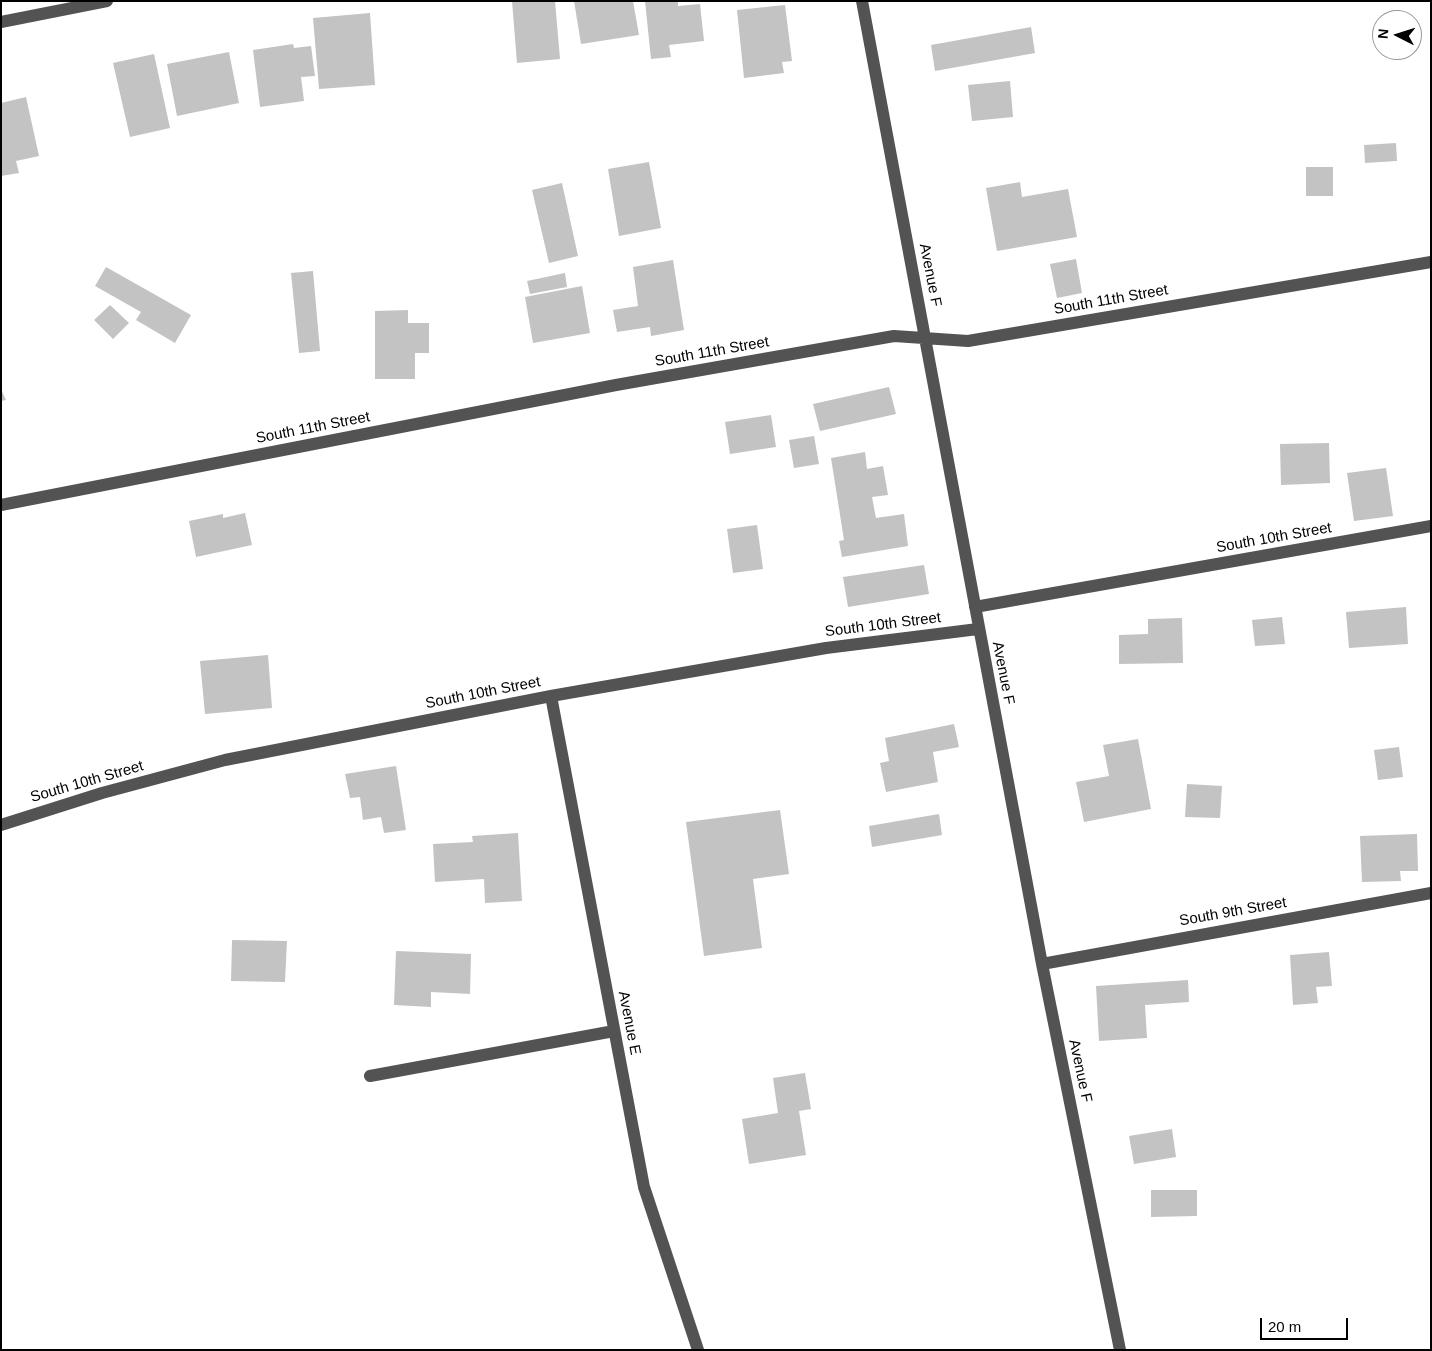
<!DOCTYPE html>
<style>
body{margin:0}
#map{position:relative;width:1432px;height:1351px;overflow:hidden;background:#fff;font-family:Arial,sans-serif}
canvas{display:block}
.frame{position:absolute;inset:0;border:2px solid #000;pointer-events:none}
.north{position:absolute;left:1372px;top:10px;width:50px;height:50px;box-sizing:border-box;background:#fff;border:1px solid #999;border-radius:50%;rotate:275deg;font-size:14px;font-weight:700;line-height:20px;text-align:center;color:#000}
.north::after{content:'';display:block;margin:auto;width:18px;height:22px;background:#000;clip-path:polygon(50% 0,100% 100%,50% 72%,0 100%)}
.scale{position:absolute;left:1260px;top:1318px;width:88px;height:22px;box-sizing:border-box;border:2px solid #000;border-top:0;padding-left:6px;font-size:15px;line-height:18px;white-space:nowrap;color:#000;-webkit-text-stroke:4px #fff;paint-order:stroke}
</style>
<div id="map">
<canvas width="1432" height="1351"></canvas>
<div class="frame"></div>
<div class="north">N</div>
<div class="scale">20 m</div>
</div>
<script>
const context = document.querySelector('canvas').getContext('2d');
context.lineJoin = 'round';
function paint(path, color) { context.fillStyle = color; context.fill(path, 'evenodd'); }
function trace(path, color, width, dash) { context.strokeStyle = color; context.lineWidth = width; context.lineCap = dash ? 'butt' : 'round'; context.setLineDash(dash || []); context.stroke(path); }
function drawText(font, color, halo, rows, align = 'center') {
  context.font = font + ' Arial,sans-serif'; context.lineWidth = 5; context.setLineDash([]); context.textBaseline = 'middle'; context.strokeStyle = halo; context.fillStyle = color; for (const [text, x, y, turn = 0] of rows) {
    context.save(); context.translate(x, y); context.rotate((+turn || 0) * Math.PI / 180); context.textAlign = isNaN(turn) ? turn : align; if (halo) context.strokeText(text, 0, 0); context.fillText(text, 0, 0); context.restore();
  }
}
const building = new Path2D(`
 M512,1H555L560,59L517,63Z
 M574,1H633L639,35L581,44Z
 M645,1H678V6L700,4L704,41L669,45L671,57L651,59Z
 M785,5L792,61L782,62L784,73L744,78L737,10Z
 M370,13L375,85L319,89L313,18Z
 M1031,27L1035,53L935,71L931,45Z
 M293,44L294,48L311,46L315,76L301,77L304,101L260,107L253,50Z
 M229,52L239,103L177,116L167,64Z
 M154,54L170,128L130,137L113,63Z
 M1010,81L1013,117L972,121L968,85Z
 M26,97L39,156L16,161L19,173L1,176V103Z
 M1396,143L1397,161L1365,163L1364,145Z
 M649,162L661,228L619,236L608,169Z
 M1306,167H1333V196H1306Z
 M1020,182L1022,197L1068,189L1077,237L997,251L986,188Z
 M562,183L578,256L549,263L532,190Z
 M1076,259L1082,293L1057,298L1050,264Z
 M673,260L684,330L651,336L650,327L617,332L613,310L638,306L633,267Z
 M106,267L191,315L175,343L136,320L141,312L95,286Z
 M313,271L320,351L299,353L291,273Z
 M565,273L567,287L530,294L527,281Z
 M582,286L590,333L533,343L525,297Z
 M110,305L129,323L113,339L94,320Z
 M408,310V323H429V353H415V379H375V311Z
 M889,387L896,414L820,431L813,404Z
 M1,389L6,400L1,401Z
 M771,415L776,447L730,454L725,422Z
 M814,436L819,464L794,468L789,440Z
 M1329,443L1330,483L1281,485L1280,444Z
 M865,452L867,469L883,466L888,495L872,497L876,518L904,514L908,546L842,557L839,541L844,540L831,458Z
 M1386,468L1393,516L1354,521L1347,473Z
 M245,513L252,545L196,557L189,521L223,514V518Z
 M757,525L763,569L733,573L727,529Z
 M924,565L929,594L848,607L843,577Z
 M1406,607L1408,644L1349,648L1346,612Z
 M1282,617L1285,644L1255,646L1252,620Z
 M1182,618L1183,663L1119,664V635L1148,634V619Z
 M268,655L272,708L205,714L200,661Z
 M954,724L959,747L933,752L938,782L886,792L880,763L889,761L885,738Z
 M1138,739L1151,809L1084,822L1076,782L1109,776L1103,745Z
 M1399,747L1403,777L1378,780L1374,750Z
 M396,766L406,830L384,833L381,817L363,820L360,797L350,798L345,774Z
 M1187,784L1222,786L1220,818L1185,817Z
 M780,810L789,874L753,879L762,948L704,956L686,822Z
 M939,814L942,835L872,847L869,826Z
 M518,833L522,901L485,903L484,879L435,882L433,844L473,842L472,836Z
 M1417,834L1418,871H1400L1401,881L1362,882L1360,836Z
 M232,940L287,941L285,982L231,981Z
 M396,951L471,954L470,994L431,992V1007L394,1005Z
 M1329,952L1332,986L1316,987L1318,1003L1293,1005L1290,955Z
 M1188,980L1189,1002L1145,1005L1147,1038L1099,1041L1096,986Z
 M805,1073L811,1109L799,1111L806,1155L749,1164L742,1119L778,1113L773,1078Z
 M1172,1129L1176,1157L1134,1164L1129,1136Z
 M1151,1190H1197V1216L1151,1217Z`);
const minor = new Path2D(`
 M862,1L1042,964L1120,1350
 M1,22L107,1
 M1,505L616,385L894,336L968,341L1431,262
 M975,607L1431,526
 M551,696L644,1187L698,1350
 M1,825L102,793L225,760L551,696L826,648L978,629
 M1042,964L1431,893
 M370,1076L614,1031`);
const streetNames = [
 ["Avenue F",930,275,79],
 ["South 11th Street",1111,300,-10],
 ["South 11th Street",712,352,-10],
 ["South 11th Street",313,428,-11],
 ["South 10th Street",1274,538,-10],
 ["South 10th Street",883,625,-7],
 ["Avenue F",1003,673,79],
 ["South 10th Street",483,693,-11],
 ["South 10th Street",87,782,-16],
 ["South 9th Street",1233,912,-10],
 ["Avenue E",629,1023,79],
 ["Avenue F",1080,1071,78]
];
paint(building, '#c3c3c3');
trace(minor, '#535353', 12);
drawText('15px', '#000', '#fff', streetNames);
</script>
